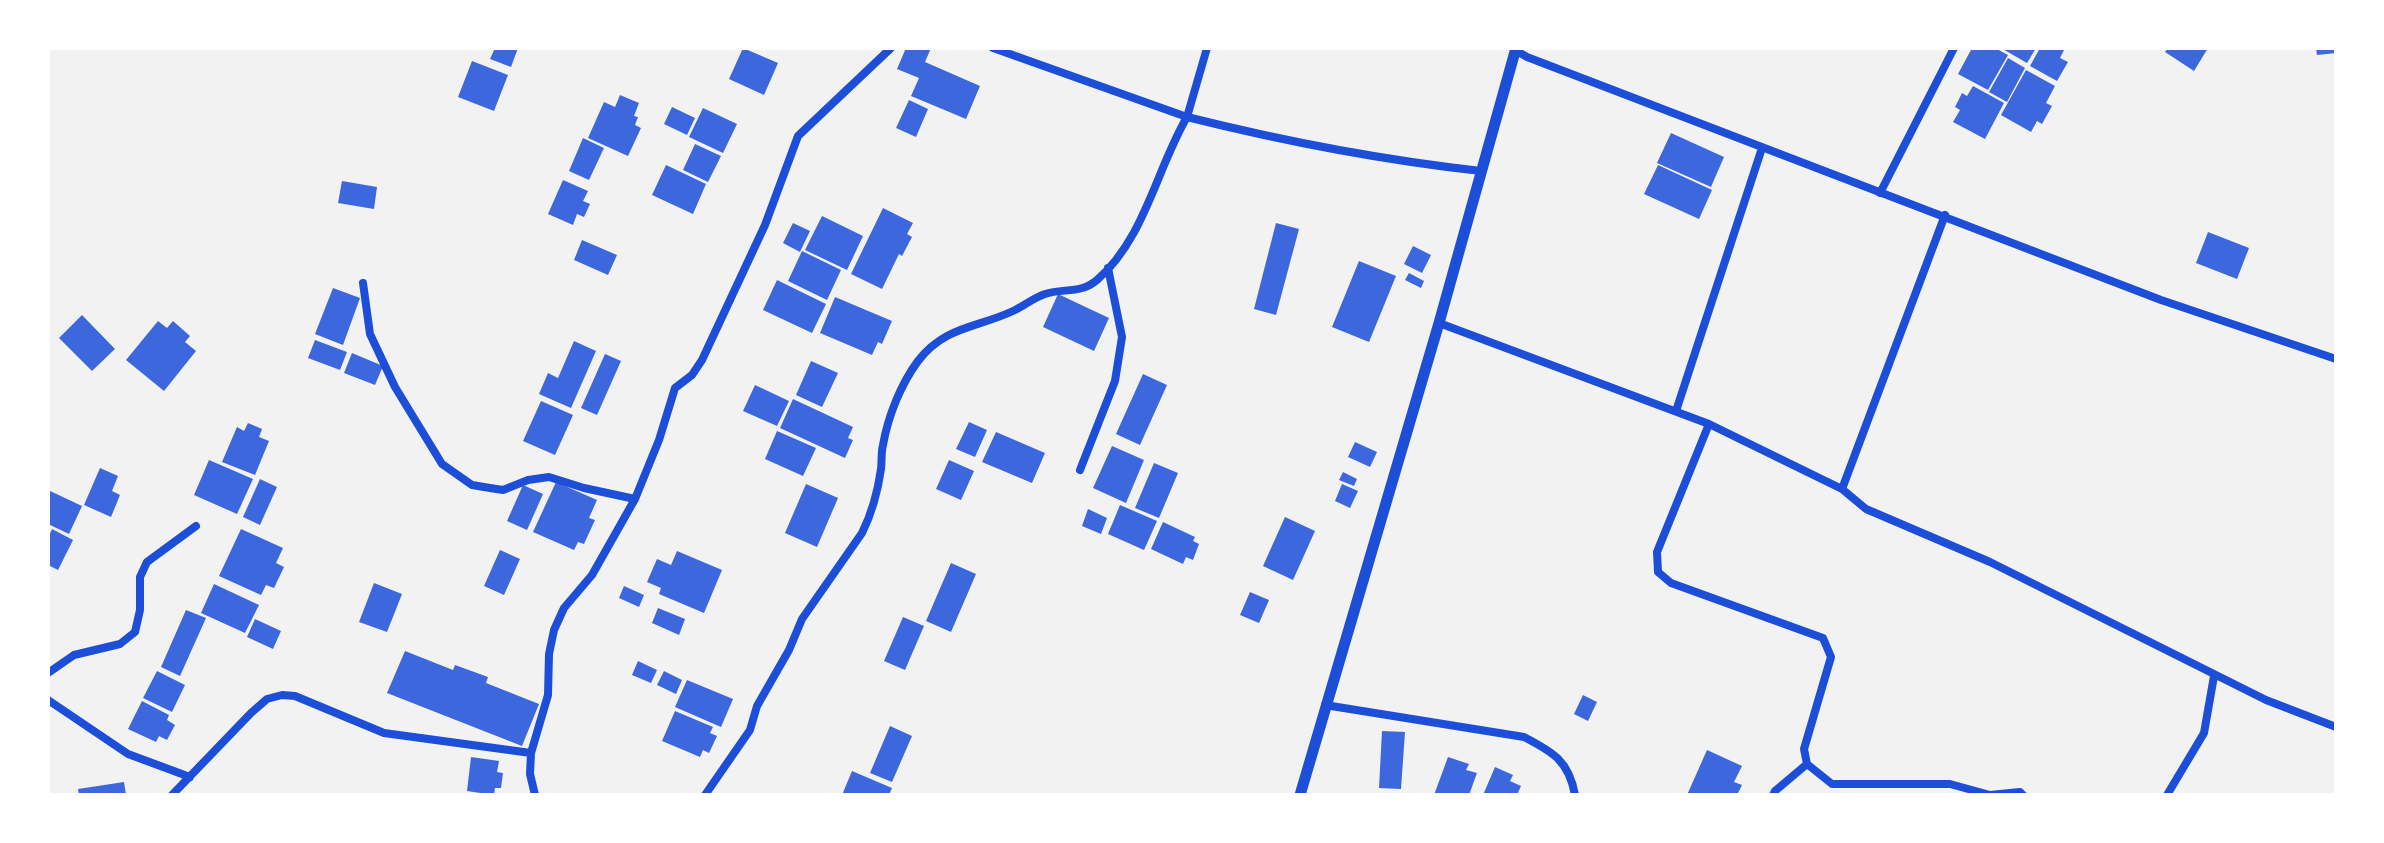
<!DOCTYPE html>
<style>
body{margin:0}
#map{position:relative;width:2384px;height:843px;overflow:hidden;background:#f2f2f2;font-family:"Work Sans",sans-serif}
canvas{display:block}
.frame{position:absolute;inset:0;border:50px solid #fff;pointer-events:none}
</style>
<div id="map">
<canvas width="2384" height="843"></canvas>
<div class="frame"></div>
</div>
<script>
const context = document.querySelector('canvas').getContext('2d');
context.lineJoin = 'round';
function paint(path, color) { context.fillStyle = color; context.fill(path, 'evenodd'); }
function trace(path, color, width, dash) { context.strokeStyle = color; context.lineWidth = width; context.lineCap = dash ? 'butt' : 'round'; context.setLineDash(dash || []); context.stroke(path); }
const building = new Path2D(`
 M495,48H518L511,67L490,59Z
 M743,48L778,63L764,95L729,79Z
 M906,48H931L925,62L980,86L966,119L911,96L919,78L897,69Z
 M1972,48H1995L2008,55L1988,90L1958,74Z
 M2001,48H2036L2027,63Z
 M2040,48H2065L2060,58L2068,62L2057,81L2030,66Z
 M2168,48H2208L2194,71L2165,52Z
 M2316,48H2336V53L2317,55Z
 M2008,58L2025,68L2007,102L1989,92Z
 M472,61L508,75L494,111L458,97Z
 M2026,70L2055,86L2046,103L2052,106L2042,124L2037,121L2031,132L2001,115Z
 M1973,86L2004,103L1985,139L1953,122L1960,110L1955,107L1962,93L1967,96Z
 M620,95L639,103L634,116L638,117L635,125L641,128L628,156L588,138L604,102L615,107Z
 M909,100L928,109L916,137L896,128Z
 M672,107L695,118L687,135L664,124Z
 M703,108L737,124L723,153L689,137Z
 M1671,133L1724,157L1711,187L1657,163Z
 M583,138L604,148L589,180L569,171Z
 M695,144L721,156L708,182L683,170Z
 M666,165L706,184L693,214L652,195Z
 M1658,165L1712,190L1699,219L1644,194Z
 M563,180L588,191L583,201L590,204L584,217L577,214L573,225L548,214Z
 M342,181L377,187L374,209L338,203Z
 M883,208L913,223L907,234L912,237L902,256L899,254L882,289L851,274Z
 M822,216L863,236L847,270L805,250Z
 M793,223L810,231L800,252L783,243Z
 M1276,223L1299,229L1276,315L1254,309Z
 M2208,232L2249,248L2237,279L2196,263Z
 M582,240L617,255L608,275L574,260Z
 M1413,246L1431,255L1422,273L1404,264Z
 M802,251L841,270L827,300L788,281Z
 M1359,261L1396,276L1369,342L1332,327Z
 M1409,273L1424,281L1421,288L1405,280Z
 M777,280L826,304L812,333L763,310Z
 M333,288L360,298L343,345L315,334Z
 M1058,294L1109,318L1094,351L1043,327Z
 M835,297L892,321L882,344L878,342L872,355L820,333Z
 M82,315L115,349L92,371L59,338Z
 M158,321L167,328L173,321L190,336L185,342L196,351L164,391L126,360Z
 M315,340L347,352L340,370L308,358Z
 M574,341L596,351L571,408L539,394L548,373L558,378Z
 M352,353L383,366L375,385L344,373Z
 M605,354L621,361L597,415L581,408Z
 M811,361L838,373L822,407L796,395Z
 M1143,374L1167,385L1140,445L1116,434Z
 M755,385L789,401L777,426L743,411Z
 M793,399L853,427L848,438L853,440L845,458L780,428Z
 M541,401L573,415L555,455L523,441Z
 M969,422L987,430L975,457L956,449Z
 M248,423L262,429L259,437L269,441L255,475L222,462L237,427L244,431Z
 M777,431L816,448L803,476L765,459Z
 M996,432L1045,453L1032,483L982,462Z
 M1355,442L1377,452L1370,467L1348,457Z
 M1112,446L1144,460L1126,503L1093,488Z
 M209,460L253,479L237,514L194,495Z
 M949,460L974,471L961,500L936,489Z
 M1154,463L1178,473L1159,518L1135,508Z
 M100,468L118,476L112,491L120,495L111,517L84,505Z
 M1343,472L1357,479L1354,486L1339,480Z
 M260,479L277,487L260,525L243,517Z
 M556,482L597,500L589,518L595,520L584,544L578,542L574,550L533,532Z
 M806,484L838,498L817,547L785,533Z
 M1342,484L1358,491L1350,508L1335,501Z
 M523,485L543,494L527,530L507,521Z
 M48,490L82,506L69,534L48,524Z
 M1120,505L1157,521L1144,550L1108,534Z
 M1088,509L1107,518L1101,534L1082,526Z
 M1285,517L1315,531L1293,580L1263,566Z
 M1163,522L1195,537L1193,541L1199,544L1193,560L1186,557L1183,564L1151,549Z
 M52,529L73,540L58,570L48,565V538Z
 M241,529L283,548L276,563L284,567L274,588L266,585L261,595L219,576Z
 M500,550L520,559L504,595L484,586Z
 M677,551L722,570L704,613L659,594L661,588L647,582L657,559L671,565Z
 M951,563L976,574L951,632L926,621Z
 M374,583L402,594L387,632L359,622Z
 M214,584L259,605L245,633L201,613Z
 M624,586L644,595L639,607L619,598Z
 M1250,592L1269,600L1259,623L1240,615Z
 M658,608L685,619L679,635L652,623Z
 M186,610L206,618L180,676L161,667Z
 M903,617L924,626L905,670L884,661Z
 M255,619L281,631L273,649L247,637Z
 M405,651L453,670L455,665L488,677L486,683L539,704L522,746L387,693Z
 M638,661L657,670L651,683L632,675Z
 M157,671L185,685L172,712L143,698Z
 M664,671L682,680L676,694L657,685Z
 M687,680L733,699L721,727L675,707Z
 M1583,695L1597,702L1588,721L1574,714Z
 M142,701L169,715L167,720L175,725L167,740L159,736L156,742L128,729Z
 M675,711L713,727L710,733L717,736L709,753L703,750L700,757L662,741Z
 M890,726L912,736L892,782L870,773Z
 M1382,731L1405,732L1401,789L1379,788Z
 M1707,750L1742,766L1734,782L1742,785L1737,795H1687Z
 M471,757L499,761L497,772L503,773L501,788H495L494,795L467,791Z
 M1448,757L1469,764L1466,770L1477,773L1469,795H1434Z
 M1495,767L1513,775L1510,781L1521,786L1517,795H1483Z
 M852,771L892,788L889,795H842Z
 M124,782L126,795H79L78,789Z`);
const minor = new Path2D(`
 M993,48L1187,117L1207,48
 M1515,50L1527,57L2161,300L2336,359
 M1880,193L1954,48
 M363,283L370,334L395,387L442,464L472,485L490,488L503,490L528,480L549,477L584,488L635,499
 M1439,323L1709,424L1842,489L1866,509L1990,562L2266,700L2336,727
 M1676,411L1762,148
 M1709,424L1657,552L1658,572L1671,583L1823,638L1831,657L1804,749L1807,764L1832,784H1950L1990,795L2020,792L2023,795
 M1080,470L1115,381L1122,337L1108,268
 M1842,489L1945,215
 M48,673L74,655L120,644L135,632L140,610V577L147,562L196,526
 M48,700L128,754L190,777
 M1325,705L1524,737C1553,752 1569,761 1575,795
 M172,795L251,713L267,699L282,695L295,696L384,733L531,753
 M535,795L530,774L531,753L548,695L549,654L554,630L564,608L592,575L635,499L659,440L675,388L692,375L702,360L765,225L798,136L891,48
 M705,795L750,730L757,706L789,650L802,619L862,533C872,513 878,490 881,469C882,461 881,452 883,445C888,416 901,384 918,361C945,326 977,328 1013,311C1024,306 1033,298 1045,294C1063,288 1081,294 1097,280C1145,238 1156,170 1187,117C1283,141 1382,160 1481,171
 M1773,795L1775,791L1807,764
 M2167,795L2204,733L2214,676`);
const secondary = new Path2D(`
 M1300,795L1439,323L1516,48`);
paint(building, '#3d67dc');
trace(minor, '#1d4ed8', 8);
trace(secondary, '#1d4ed8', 11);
</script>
